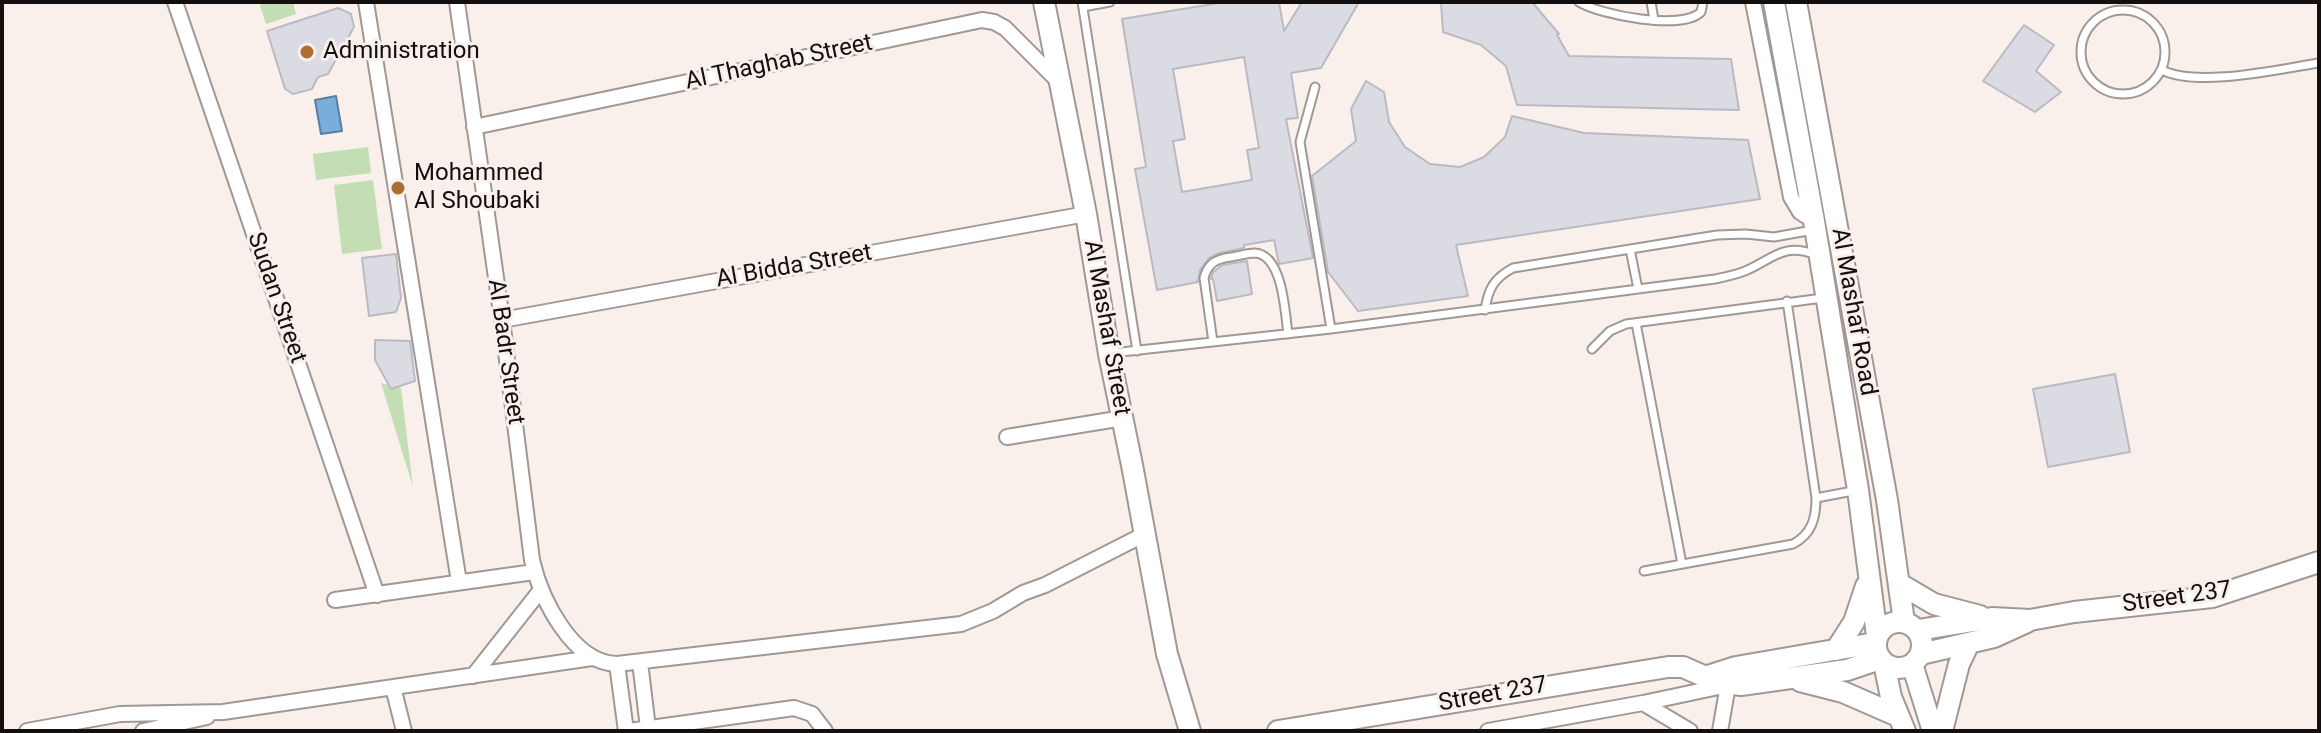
<!DOCTYPE html>
<style>
body{margin:0}
#map{position:relative;width:2321px;height:733px;overflow:hidden;background:#faf0eb;font-family:Roboto,sans-serif}
canvas{display:block}
.frame{position:absolute;inset:0;border:4px solid #130f0e;pointer-events:none}
</style>
<div id="map">
<canvas width="2321" height="733"></canvas>
<div class="frame"></div>
</div>
<script>
const context = document.querySelector('canvas').getContext('2d');
context.lineJoin = 'round';
function paint(path, color) { context.fillStyle = color; context.fill(path, 'evenodd'); }
function trace(path, color, width, dash) { context.strokeStyle = color; context.lineWidth = width; context.lineCap = dash ? 'butt' : 'round'; context.setLineDash(dash || []); context.stroke(path); }
function drawText(font, color, halo, rows, align = 'center') {
  context.font = font + ' Roboto,sans-serif'; context.lineWidth = 6; context.setLineDash([]); context.textBaseline = 'middle'; context.strokeStyle = halo; context.fillStyle = color; for (const [text, x, y, turn = 0] of rows) {
    context.save(); context.translate(x, y); context.rotate((+turn || 0) * Math.PI / 180); context.textAlign = isNaN(turn) ? turn : align; if (halo) context.strokeText(text, 0, 0); context.fillText(text, 0, 0); context.restore();
  }
}
const green = new Path2D(`
 M259,2H293L296,14L266,24Z
 M368,147L371,173L316,180L313,154Z
 M373,180L382,249L342,254L334,185Z
 M381,383L401,388L413,487Z`);
const water = new Path2D(`
 M336,96L342,131L321,134L315,100Z`);
const building = new Path2D(`
 M1225,2H1279L1284,31L1302,2H1359L1321,68L1291,73L1298,118L1286,119L1313,258L1279,264L1274,240L1244,245V248L1219,253L1209,258L1200,270L1198,282L1157,290L1135,169L1146,167L1122,19ZM1244,57L1259,148L1247,150L1252,180L1182,192L1173,141L1185,139L1173,69Z
 M1441,2H1532L1559,34L1557,35L1569,56L1731,59L1739,110L1517,105L1506,66L1481,45L1443,32Z
 M338,8L351,14L354,27L328,74L318,77L312,89L293,94L285,89L267,31Z
 M2024,25L2054,45L2036,71L2061,92L2035,112L1983,81Z
 M1366,81L1384,92L1389,122L1405,147L1430,164L1460,167L1484,157L1505,137L1512,116L1584,133L1748,140L1760,199L1456,245L1468,296L1358,311L1328,272L1312,176L1356,141L1351,109Z
 M396,254L401,298L396,312L369,316L362,258Z
 M1247,261L1252,294L1217,301L1213,279H1211L1213,272L1223,265Z
 M375,340L410,341L415,381L391,389L375,360Z
 M2115,374L2130,452L2048,467L2033,389Z`);
const lane = new Path2D(`
 M1082,2L1137,351
 M1579,2C1600,15 1682,31 1701,12L1703,2
 M1651,2L1654,20
 M1083,7L1110,2
 M2081 52a42 42 0 1 1 84 0a42 42 0 1 1-84 0Z
 M2162,70C2198,88 2279,69 2319,63
 M1315,87L1300,142L1331,329
 M1630,249L1638,289
 M1485,310C1488,289 1494,278 1513,268L1717,235L1746,234L1774,237L1813,230
 M1636,323L1682,564
 M1213,342L1204,278C1208,263 1216,259 1231,257C1238,256 1248,253 1255,253C1283,255 1285,313 1288,334
 M1592,349L1610,331L1626,324L1823,298
 M1112,353L1331,329L1715,279C1725,277 1735,275 1745,271C1773,259 1783,242 1816,255
 M1816,498L1858,490
 M1644,571L1793,544C1812,534 1816,518 1816,498L1787,301`);
const street = new Path2D(`
 M175,2L377,595
 M366,2L459,582
 M457,2L502,320L532,560C541,599 572,663 617,664L961,624L993,611L1023,593L1045,585L1145,534
 M1753,2L1791,197L1800,212L1814,221
 M474,127L982,20L994,22L1005,28L1059,82
 M502,320L1086,214
 M1007,437L1123,418
 M335,600L534,572
 M640,662L648,728
 M617,664L626,731
 M473,676L540,591
 M393,687L404,731
 M1643,703L1728,685L1720,731
 M27,731L120,714L223,712L592,658
 M143,731L207,717
 M629,731L794,708L812,714L825,731
 M1488,731L1643,703L1690,731`);
const secondary = new Path2D(`
 M1044,2L1086,214L1109,354L1132,465L1167,654L1190,731
 M1774,2L1814,221L1858,490L1877,636
 M1796,2L1887,500L1904,622
 M1900,584L1934,604L1980,616
 M1876 645a23 23 0 1 1 46 0a23 23 0 1 1-46 0Z
 M1918,630L1992,618L2030,620L2074,612L2212,597L2319,562
 M1836,650L1854,622L1866,586
 M1921,654L1994,637L2027,622
 M1884,663L1891,697L1905,731
 M1912,664L1933,731
 M1708,676L1736,667L1875,643
 M1800,681L1843,692L1898,716
 M1278,731L1668,667H1683L1717,682L1741,685L1847,670L1880,659
 M1942,731L1959,664L1969,643`);
const markers = [
 [307,52,8,"#aa6f30"],
 [398,188,8,"#aa6f30"]
];
const poiNames = [
 ["Administration",323,52],
 ["Mohammed",414,174],
 ["Al Shoubaki",414,202]
];
const streetNames = [
 ["Al Thaghab Street",779,63,-12],
 ["Al Bidda Street",794,267,-10],
 ["Sudan Street",276,298,71],
 ["Al Mashaf Road",1853,312,80],
 ["Al Mashaf Street",1106,328,80],
 ["Al Badr Street",505,352,82],
 ["Street 237",2177,598,-8],
 ["Street 237",1493,695,-10]
];
paint(green, '#c3deb4');
paint(water, '#79addb');
trace(water, '#5a7e9e', 2);
paint(building, '#dbdbe4');
trace(building, '#babac3', 2);
trace(lane, '#a19894', 11);
trace(street, '#a19894', 18);
trace(secondary, '#a19894', 24);
trace(lane, '#fff', 7);
trace(street, '#fff', 14);
trace(secondary, '#fff', 20);
for (const [x, y, r, color] of markers) { const dot = new Path2D(); dot.arc(x, y, r, 0, 2 * Math.PI); context.fillStyle = color; context.fill(dot); trace(dot, '#faf0eb', 3); }
drawText('24px', '#130f0e', '#faf0eb', poiNames, 'left');
drawText('24px', '#130f0e', '#faf0eb', streetNames);
</script>
